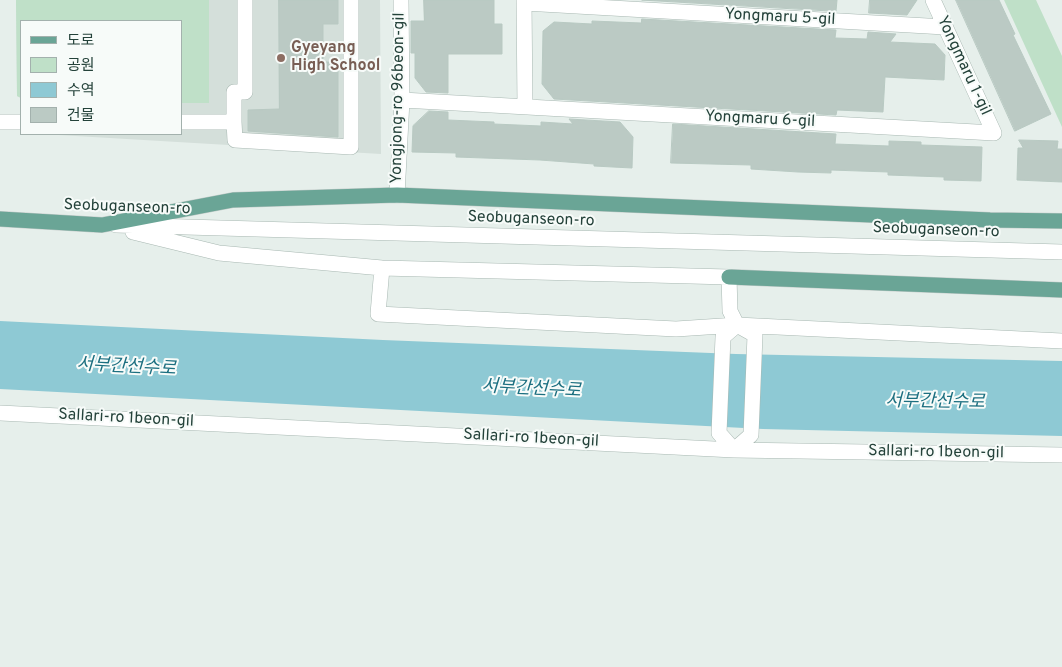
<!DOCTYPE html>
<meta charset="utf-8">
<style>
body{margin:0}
#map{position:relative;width:1062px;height:667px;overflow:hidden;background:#e6efeb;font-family:Overpass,"Noto Sans KR",sans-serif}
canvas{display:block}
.legend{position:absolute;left:20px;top:20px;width:162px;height:115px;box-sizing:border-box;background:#f7fbf9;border:1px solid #a3b1ad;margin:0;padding:6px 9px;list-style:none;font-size:15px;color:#24423a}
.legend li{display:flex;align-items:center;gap:10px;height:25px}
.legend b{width:25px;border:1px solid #a3b1ad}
</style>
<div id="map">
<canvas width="1062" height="667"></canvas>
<ul class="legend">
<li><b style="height:6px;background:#6aa596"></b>도로</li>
<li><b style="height:14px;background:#bfe0c8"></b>공원</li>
<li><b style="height:14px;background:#8ec9d4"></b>수역</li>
<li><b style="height:14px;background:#bbcac4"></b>건물</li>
</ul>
</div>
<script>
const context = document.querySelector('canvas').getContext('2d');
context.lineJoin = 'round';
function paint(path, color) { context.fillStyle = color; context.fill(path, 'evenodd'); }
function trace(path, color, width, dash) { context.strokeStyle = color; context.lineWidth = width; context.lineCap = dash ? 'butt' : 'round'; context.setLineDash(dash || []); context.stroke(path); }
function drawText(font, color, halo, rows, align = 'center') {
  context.font = font + ' Overpass,"Noto Sans KR",sans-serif'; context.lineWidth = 4; context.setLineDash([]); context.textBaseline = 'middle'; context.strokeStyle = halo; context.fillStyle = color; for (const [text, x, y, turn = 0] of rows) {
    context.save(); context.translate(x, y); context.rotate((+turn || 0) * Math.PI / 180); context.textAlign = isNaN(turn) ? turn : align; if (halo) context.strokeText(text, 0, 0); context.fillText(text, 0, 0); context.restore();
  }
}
const built = new Path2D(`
 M16,0H380L381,154L42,134H181V21H21V98L17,96Z`);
const green = new Path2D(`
 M16,0H209V103H181V21H21V98L17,96Z
 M1004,0H1036L1062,56V127Z`);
const water = new Path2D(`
 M0,321L383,340L736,354L1062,361V436L763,429L0,389Z`);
const building = new Path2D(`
 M279,0H338V24H323V62H338V137L248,131V110L279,109Z
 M424,0H494V24H502V54H448V93L426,92L415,78V53H411V21H424Z
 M642,0H837L836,11Z
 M870,0H917L907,15L869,13Z
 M956,0H999L1015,34L1013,35L1051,114L1015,131Z
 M642,19L836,30L835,38L867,39L868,32L896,34L890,42L935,44L945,55L944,80L885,77L883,112L837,110L836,115L554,99L542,84L543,31L554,22L592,24V21L641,23Z
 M429,111L448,112V120L494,122V124L541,126V122L573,124L569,119L620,122L633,137L632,168L594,166V164L540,160L456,157V153L412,152L413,126Z
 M673,124L836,134L835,144L889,146V141L921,142V145L982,147L981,181L944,180V177L888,175V172L831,170V173L798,172L751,169V165L671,163Z
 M1019,140L1058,141L1057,149H1062V182L1017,180L1018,148H1023Z`);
const minor = new Path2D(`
 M524,0L525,107
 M524,3L945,27
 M402,100L994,133L933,0
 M0,122H21
 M181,122H234V92H245V0
 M234,122L235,140L351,147V0
 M397,195L402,100L401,0
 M116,225L1062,252
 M133,232L219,253L382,268L729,277L730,311L737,325L755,335L751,435L734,450
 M382,268L378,314L676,329L737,325L1062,341
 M0,413L734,450L1062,455
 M734,450L719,433L723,337L737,325`);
const major = new Path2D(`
 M0,219L102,225L233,200L397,195L990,220L1062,221
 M729,277L1062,290`);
const markers = [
 [281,58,5,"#8d6e63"]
];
const streetNames = [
 ["Yongmaru 5-gil",780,18,3],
 ["Yongmaru 1-gil",963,66,65],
 ["Yongjong-ro 96beon-gil",399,98,-89],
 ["Yongmaru 6-gil",760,120,3],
 ["Seobuganseon-ro",127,208,2],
 ["Seobuganseon-ro",531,220,2],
 ["Seobuganseon-ro",936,231,2],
 ["Sallari-ro 1beon-gil",126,419,3],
 ["Sallari-ro 1beon-gil",531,439,3],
 ["Sallari-ro 1beon-gil",936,453,1]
];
const educationNames = [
 ["Gyeyang",291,49],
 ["High School",291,67]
];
const waterNames = [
 ["서부간선수로",126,368,3],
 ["서부간선수로",531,390,3],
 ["서부간선수로",935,403,1]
];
paint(built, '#d4dfda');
paint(green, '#bfe0c8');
paint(water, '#8ec9d4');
paint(building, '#bbcac4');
trace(building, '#b8c9c2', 1);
trace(minor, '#a8b8b2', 16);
trace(major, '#c2cac8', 16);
trace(minor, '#fff', 15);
trace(major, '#6aa596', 15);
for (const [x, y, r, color] of markers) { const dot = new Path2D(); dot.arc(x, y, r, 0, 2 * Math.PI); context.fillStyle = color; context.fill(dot); trace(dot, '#f7fbf9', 2); }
drawText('16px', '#24423a', '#f7fbf9', streetNames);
drawText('bold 16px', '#785e54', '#f7fbf9', educationNames, 'left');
drawText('italic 18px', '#1c6f80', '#f7fbf9', waterNames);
</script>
